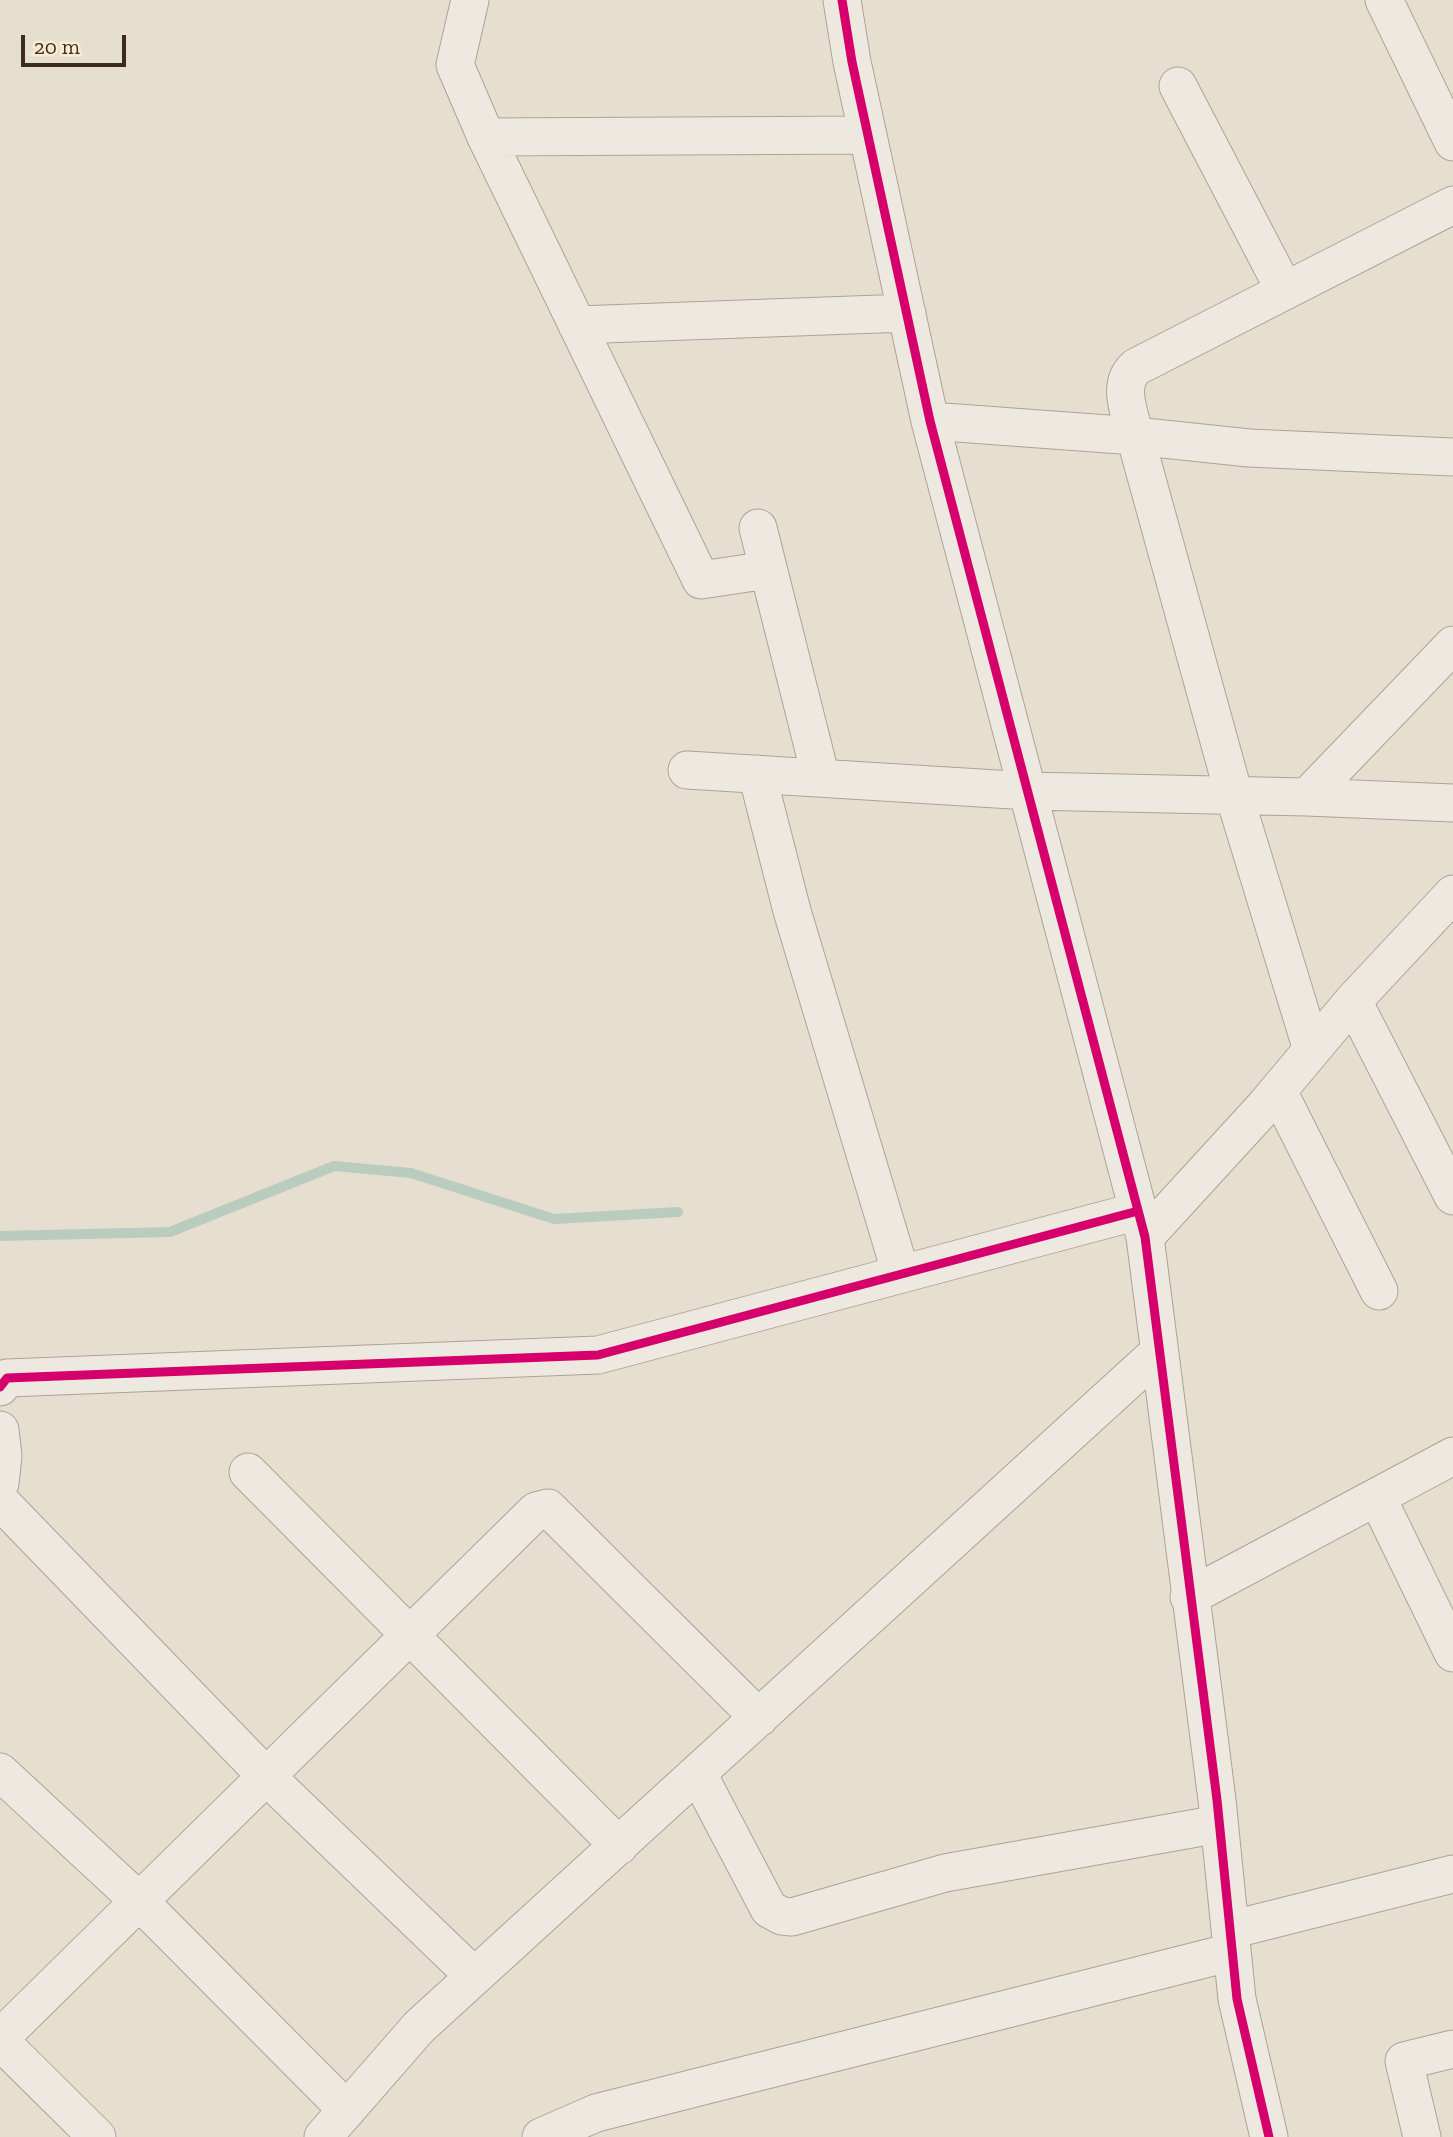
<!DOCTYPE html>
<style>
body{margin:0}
#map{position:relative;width:1453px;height:2137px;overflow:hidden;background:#e6dece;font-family:"Zilla Slab",serif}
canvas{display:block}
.scale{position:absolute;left:21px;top:35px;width:105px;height:32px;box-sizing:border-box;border:4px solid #3c2b1e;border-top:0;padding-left:9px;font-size:21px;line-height:24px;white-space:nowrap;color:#3c2b1e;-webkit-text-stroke:5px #f8ebd4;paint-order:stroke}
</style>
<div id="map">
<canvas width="1453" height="2137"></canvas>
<div class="scale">20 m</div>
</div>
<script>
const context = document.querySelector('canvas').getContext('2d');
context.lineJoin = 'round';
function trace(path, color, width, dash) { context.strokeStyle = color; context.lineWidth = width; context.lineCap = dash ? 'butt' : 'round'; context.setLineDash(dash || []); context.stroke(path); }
const stream = new Path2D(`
 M0,1236L170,1232L334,1166L411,1173L554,1219L678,1212`);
const minor = new Path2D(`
 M470,0L455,65L486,137L701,580L768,570
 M842,0L852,62L930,421L1145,1237L1217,1800L1237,1999L1269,2137
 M1384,0L1453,142
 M1178,86L1285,291
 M486,137L868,135
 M577,325L907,313
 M930,421L1135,436L1249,448L1453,457
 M758,528L821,778
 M687,770L1029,791L1307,797L1453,645
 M757,774L792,911L901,1274
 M1307,797L1453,803
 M1353,1001L1453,1196
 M1312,1050L1234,795L1135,436C1130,414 1116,384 1136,367L1453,205
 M1278,1091L1379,1291
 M1145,1237L1265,1106L1353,1001L1453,894
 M0,1387L7,1378L598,1355L1138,1211
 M0,1430L3,1456L0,1483
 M248,1472L619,1846
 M1377,1497L1453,1653
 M0,1501L265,1775L474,1976
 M1189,1597L1453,1456
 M0,1772L139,1901L347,2110
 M698,1774L769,1909L782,1916L792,1917L945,1873L1219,1824
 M1230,1930L1453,1874
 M0,2038L536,1511L548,1508L759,1718
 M0,2041L97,2137
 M323,2137L419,2027L1159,1352
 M541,2137L596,2113L1232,1952
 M1422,2137L1404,2061L1453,2049`);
const cycleway = new Path2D(`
 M842,0L852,62L930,421L1145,1237L1217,1800L1237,1999L1269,2137
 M0,1387L7,1378L598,1355L1138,1211`);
trace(stream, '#b9ccbf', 10);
trace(minor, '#aca397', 39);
trace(minor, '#eee9e0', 37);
trace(cycleway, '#d6006c', 9);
</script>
